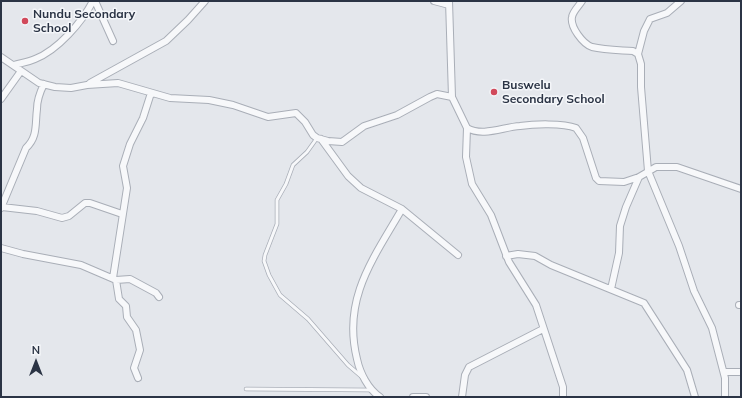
<!DOCTYPE html>
<style>
body{margin:0}
#map{position:relative;width:742px;height:398px;overflow:hidden;background:#e4e7ec;font-family:Mulish,sans-serif}
canvas{display:block}
.frame{position:absolute;inset:0;border:2px solid #2b3445;pointer-events:none}
.north{position:absolute;left:16px;top:342px;width:40px;height:40px;-webkit-text-stroke:3px #f4f6f9;paint-order:stroke;rotate:0deg;font-size:11px;font-weight:700;line-height:16px;text-align:center;color:#2b3445}
.north::after{content:'';display:block;margin:auto;width:14px;height:18px;background:#2b3445;clip-path:polygon(50% 0,100% 100%,50% 72%,0 100%)}
</style>
<div id="map">
<canvas width="742" height="398"></canvas>
<div class="frame"></div>
<div class="north">N</div>
</div>
<script>
const context = document.querySelector('canvas').getContext('2d');
context.lineJoin = 'round';
function trace(path, color, width, dash) { context.strokeStyle = color; context.lineWidth = width; context.lineCap = dash ? 'butt' : 'round'; context.setLineDash(dash || []); context.stroke(path); }
function drawText(font, color, halo, rows, align = 'center') {
  context.font = font + ' Mulish,sans-serif'; context.lineWidth = 3; context.setLineDash([]); context.textBaseline = 'middle'; context.strokeStyle = halo; context.fillStyle = color; for (const [text, x, y, turn = 0] of rows) {
    context.save(); context.translate(x, y); context.rotate((+turn || 0) * Math.PI / 180); context.textAlign = isNaN(turn) ? turn : align; if (halo) context.strokeText(text, 0, 0); context.fillText(text, 0, 0); context.restore();
  }
}
const lane = new Path2D(`
 M317,138L307,152L293,165L286,184L277,200V224L265,255L264,261L269,275L280,295L308,319L348,365L362,377
 M246,389L371,390`);
const street = new Path2D(`
 M95,1L113,41
 M434,1L449,5
 M449,1L452,97
 M582,1C579,6 573,11 572,17C570,27 583,44 592,47C605,50 619,50 633,51L638,54L641,64V87L648,171L679,246L694,291L712,328L725,378V397
 M638,54L644,31L650,19L667,13L681,1
 M1,57L39,83L55,87L71,88L87,85L118,83L170,98L209,100L233,105L268,117L296,113L305,122L313,135L317,138L328,141L342,142L364,126L397,115L430,97L437,94L452,97L467,128C483,137 503,127 520,126C534,124 563,123 576,128L583,138L596,178L599,181L624,182L639,177L656,167H677L741,189
 M14,65C21,63 28,62 35,59C58,50 82,22 93,1
 M90,83L166,41L188,20L205,1
 M1,99L21,71
 M467,128L466,157L472,184L491,215L509,262L536,305L563,387V397
 M321,139L348,176L361,188L402,209L458,255
 M2,207L37,211L62,218L69,216L85,203H90L122,214
 M1,208L26,148C38,137 35,124 37,109C37,100 40,92 44,84
 M1,248L23,254L81,265L116,280L130,279L156,293L159,297
 M506,256L518,254L535,256L551,265L644,303L687,370L695,397
 M113,278L127,188L123,166L130,144L143,118L151,93
 M116,280L119,299L126,306L127,317L136,330L140,350L134,368L138,378
 M611,289L619,253L620,226L626,207L639,177
 M739,305H741
 M724,372H741
 M380,397C368,389 360,373 357,359C342,299 373,259 402,209
 M413,397H426
 M462,397L465,375L469,367L543,329`);
const markers = [
 [25,21,4,"#d1495b"],
 [494,92,4,"#d1495b"]
];
const poiNames = [
 ["Nundu Secondary",33,14],
 ["School",33,28],
 ["Buswelu",502,85],
 ["Secondary School",502,99]
];
trace(lane, '#a9aeb7', 4.5);
trace(street, '#a9aeb7', 8);
trace(lane, '#f7f8fa', 3);
trace(street, '#f7f8fa', 6);
for (const [x, y, r, color] of markers) { const dot = new Path2D(); dot.arc(x, y, r, 0, 2 * Math.PI); context.fillStyle = color; context.fill(dot); trace(dot, '#f4f6f9', 1.5); }
drawText('bold 12px', '#2b3445', '#f4f6f9', poiNames, 'left');
</script>
